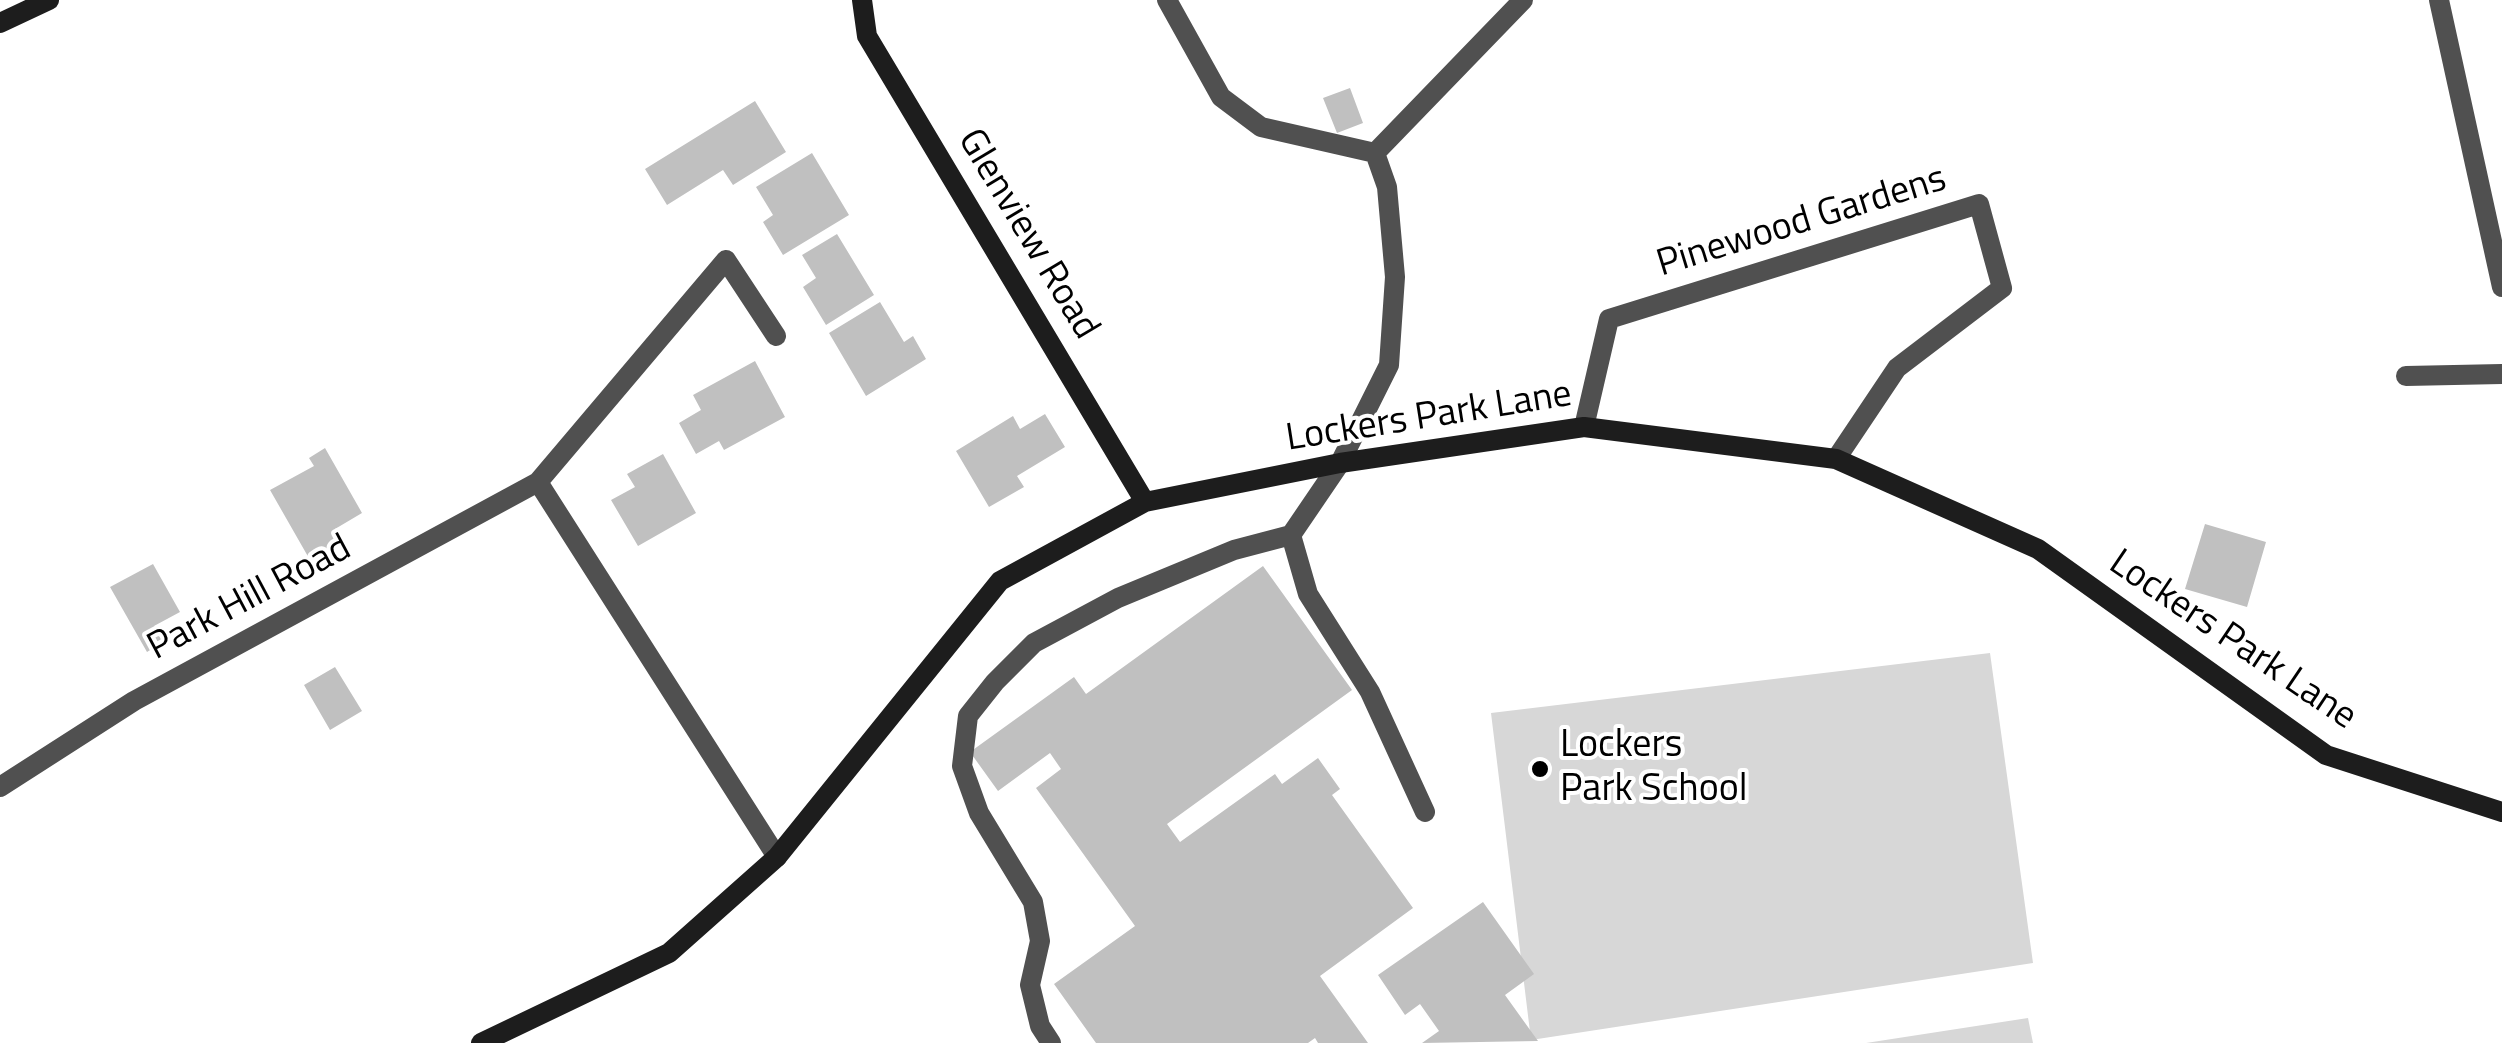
<!DOCTYPE html>
<style>
body{margin:0}
canvas{display:block;background:#fff}
</style>
<canvas width="2502" height="1043"></canvas>
<script>
const context = document.querySelector('canvas').getContext('2d');
context.lineJoin = 'round';
function paint(path, color) { context.fillStyle = color; context.fill(path, 'evenodd'); }
function trace(path, color, width, dash) { context.strokeStyle = color; context.lineWidth = width; context.lineCap = dash ? 'butt' : 'round'; context.setLineDash(dash || []); context.stroke(path); }
function drawText(font, color, halo, rows, align = 'center') {
  context.font = font + ' "Titillium Web",sans-serif'; context.lineWidth = 8; context.setLineDash([]); context.textBaseline = 'middle'; context.strokeStyle = halo; context.fillStyle = color; for (const [text, x, y, turn = 0] of rows) {
    context.save(); context.translate(x, y); context.rotate((+turn || 0) * Math.PI / 180); context.textAlign = isNaN(turn) ? turn : align; if (halo) context.strokeText(text, 0, 0); context.fillText(text, 0, 0); context.restore();
  }
}
const green = new Path2D(`
 M1990,653L2033,963L1531,1040L1491,713Z
 M2028,1018L2033,1043H1866Z`);
const building = new Path2D(`
 M1350,88L1363,123L1337,133L1323,98Z
 M755,101L786,152L733,185L723,170L667,205L645,169Z
 M812,153L849,215L783,255L763,222L773,215L756,187Z
 M837,234L874,295L826,325L803,287L816,278L802,255Z
 M880,302L904,342L913,336L926,359L866,396L829,333Z
 M755,361L785,417L724,450L719,441L696,454L679,423L701,410L693,395Z
 M1045,414L1065,447L1017,476L1024,487L989,507L956,451L1013,416L1020,429Z
 M325,448L362,513L335,529L342,541L310,560L270,490L314,466L309,458Z
 M663,454L696,513L638,546L611,500L635,487L627,474Z
 M2205,524L2266,542L2247,607L2185,589Z
 M153,564L180,612L154,626L163,642L147,652L110,587Z
 M1263,566L1352,690L1167,824L1180,842L1275,774L1282,784L1318,758L1340,789L1332,795L1413,908L1320,976L1368,1043H1318L1315,1038L1308,1043H1096L1054,984L1135,926L1036,788L1061,769L1050,753L998,791L970,752L1074,677L1086,694Z
 M335,667L362,711L330,730L304,685Z
 M1483,902L1534,974L1505,995L1538,1041L1422,1043L1439,1031L1420,1004L1405,1015L1378,975Z`);
const lane = new Path2D(`
 M1167,0L1221,97L1261,127L1375,153L1387,187L1395,277L1389,365L1340,463L1291,535L1308,594L1370,692L1425,812
 M2439,0L2502,287
 M1375,153L1523,0
 M2406,376L2502,374
 M1051,1043L1040,1026L1030,985L1040,941L1033,902L979,813L962,766L968,716L995,682L1034,643L1118,598L1234,550L1291,535`);
const street = new Path2D(`
 M1584,427L1609,319L1979,204L2002,288L1897,368L1836,459
 M538,482L777,857
 M0,787L134,701L538,482L726,260L776,336`);
const secondary = new Path2D(`
 M862,0L867,36L1145,502
 M0,23L49,0
 M481,1043L669,953L777,857L1000,581L1145,502L1340,463L1584,427L1836,459L2038,549L2326,755L2502,812`);
const markers = [
 [1540,769,10,"#000"]
];
const streetNames = [
 ["Pinewood Gardens",1802,223,-17],
 ["Glenview Road",1027,235,59],
 ["Lockers Park Lane",1429,418,-9],
 ["Park Hill Road",250,599,-28],
 ["Lockers Park Lane",2232,641,34]
];
const poiNames = [
 ["Lockers",1560,747],
 ["Park School",1560,791]
];
paint(green, '#d7d7d7');
paint(building, '#c0c0c0');
trace(lane, '#505050', 20);
trace(street, '#505050', 20);
trace(secondary, '#1d1d1d', 20);
for (const [x, y, r, color] of markers) { const dot = new Path2D(); dot.arc(x, y, r, 0, 2 * Math.PI); context.fillStyle = color; context.fill(dot); trace(dot, '#fff', 4); }
drawText('38px', '#000', '#fff', streetNames);
drawText('38px', '#000', '#fff', poiNames, 'left');
</script>
